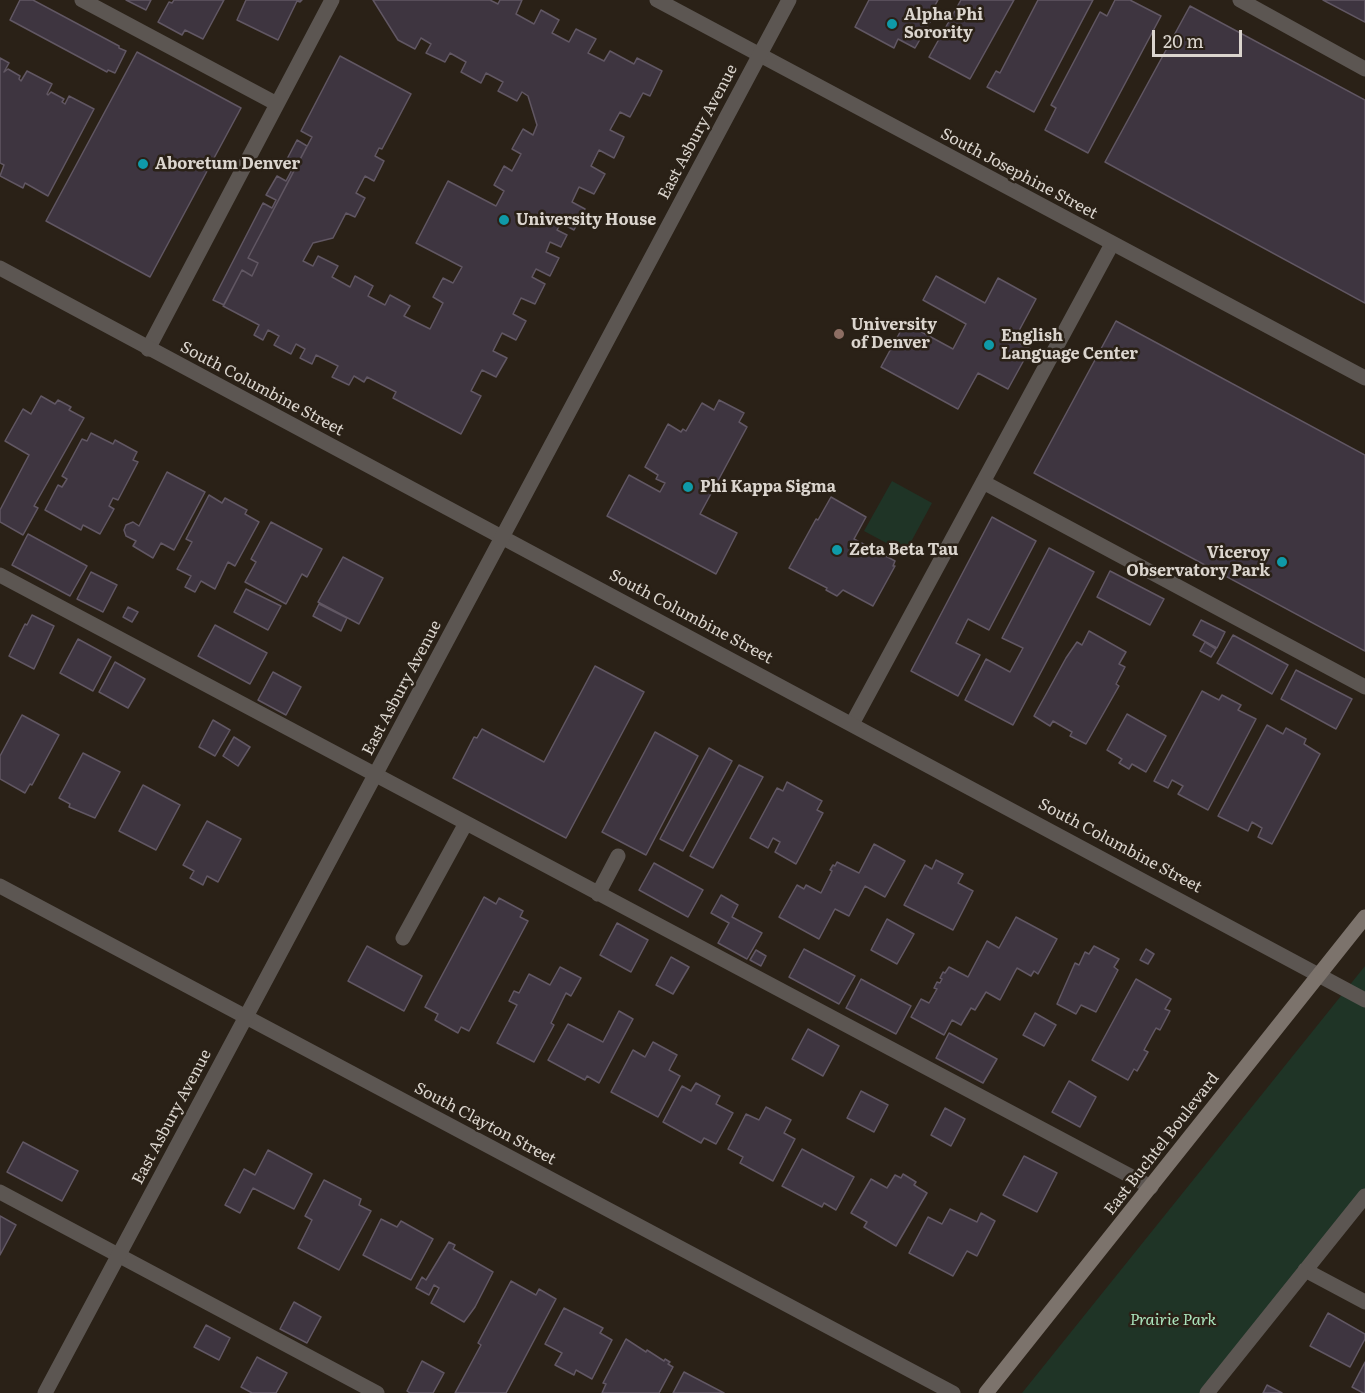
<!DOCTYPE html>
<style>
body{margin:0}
#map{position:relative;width:1365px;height:1393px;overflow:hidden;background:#2a2117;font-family:Literata,serif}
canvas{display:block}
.scale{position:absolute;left:1152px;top:30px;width:90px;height:27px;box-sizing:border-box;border:3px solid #dbd5ce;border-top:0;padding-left:8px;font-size:18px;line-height:21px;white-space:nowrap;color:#dbd5ce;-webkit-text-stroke:4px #2a2117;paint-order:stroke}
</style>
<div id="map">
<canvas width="1365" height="1393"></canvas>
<div class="scale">20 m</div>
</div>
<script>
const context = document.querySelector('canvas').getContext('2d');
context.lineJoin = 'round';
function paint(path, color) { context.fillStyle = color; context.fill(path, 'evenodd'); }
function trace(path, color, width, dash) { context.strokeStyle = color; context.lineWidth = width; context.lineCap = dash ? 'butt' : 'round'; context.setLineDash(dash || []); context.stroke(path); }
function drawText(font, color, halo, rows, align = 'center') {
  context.font = font + ' Literata,serif'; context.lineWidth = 5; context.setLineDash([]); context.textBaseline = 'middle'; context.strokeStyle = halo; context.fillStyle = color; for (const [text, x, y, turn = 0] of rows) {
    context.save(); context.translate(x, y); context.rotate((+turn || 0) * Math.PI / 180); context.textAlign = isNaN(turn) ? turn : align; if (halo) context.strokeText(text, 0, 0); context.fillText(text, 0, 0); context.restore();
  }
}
const green = new Path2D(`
 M892,481L932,503L905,553L864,531Z
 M1365,966V1196L1207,1393H1022Z`);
const building = new Path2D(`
 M20,0H33L119,46V48L126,51L115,73L108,70L107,72L10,20Z
 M126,0H151L146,10Z
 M174,0H224L203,39L185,30L182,35L158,22L169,2L172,3Z
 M246,0H302L300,2L297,1L278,40L237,20Z
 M373,0H490L498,4L500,0H522L516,14L534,24L541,10L559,20L552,33L569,42L576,29L596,39L588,53L604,61L610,51L634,64L637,58L662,71L650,96L643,93L630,117L620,112L610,130L624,137L614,158L599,150L591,166L605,174L594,194L579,187L572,202L585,209L574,230L561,223L557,230L567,235L561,247L550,242L546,252L559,258L550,276L536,269L532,277L545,284L535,304L521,298L513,314L526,321L516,340L502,333L493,351L507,358L496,377L482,370L471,391L481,396L461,434L393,398L396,392L367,377L364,382L354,376L349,385L332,377L338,366L316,355L312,364L300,358L305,349L296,344L291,354L274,345L279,336L268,330L263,340L254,335L259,325L223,306L242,270L252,276L258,263L248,258L312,137L301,131L340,56L411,94L382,149L379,148L375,156L384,161L374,181L365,176L356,193L365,198L355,217L346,213L333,238L313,243L303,261L313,266L318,256L338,266L332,277L350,287L355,276L373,286L368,296L385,305L390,295L410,306L404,316L430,329L443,303L433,297L443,278L453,283L462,267L416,243L448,181L496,206L504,191L494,185L504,166L512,171L521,154L512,149L523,129L533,135L537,125L528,96L522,92L517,101L498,91L503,82L486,73L481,83L461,72L466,62L450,53L445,62L426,53L431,44L421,38L415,49L398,40Z
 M869,0H938L927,20L930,22L915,48L898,39L894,48L855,27Z
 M961,0H1014L970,79L929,57Z
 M1038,0H1093L1034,112L987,87L996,71L1000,73Z
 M1115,0H1130L1161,16L1088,153L1045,130L1056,108L1051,105L1100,12L1107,16Z
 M1323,0H1365V22Z
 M1190,6L1365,100V303L1105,162Z
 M137,52L241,108L150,277L46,221Z
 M0,58L9,63L4,72L8,69L20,76L19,79L21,81L27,71L52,84L47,94L48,95L51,92L64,99L62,102L65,104L69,96L94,109L48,196L25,183L23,188L0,176L4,165L0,163Z
 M297,140L307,146L248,258L258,263L252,276L242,270L224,305L213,300L263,203L272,208L276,200L266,195L277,176L286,181L295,164L287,159Z
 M936,276L985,303L998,278L1036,299L1014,340L1030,349L1008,389L978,373L958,409L881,367L905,323L953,349L966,324L923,300Z
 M1116,321L1365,455V651L1034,473Z
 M41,396L55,404L58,400L71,407L69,410L84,418L34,506L38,508L23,535L0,522V510L29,455L5,441L23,409L31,414Z
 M719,400L744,413L739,422L747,427L700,514L737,533L716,574L607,516L629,475L660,492L665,483L656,479L658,475L645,467L668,424L681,432L683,429L686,431L702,403L714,410Z
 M91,433L113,444L115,440L137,452L133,460L138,462L118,500L113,498L109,506L114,509L100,534L83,525L81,530L45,510L58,485L62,487L67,479L62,476L82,439L87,441Z
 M167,472L205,492L174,550L161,543L153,558L133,546L136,541L126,536L124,530L126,525L133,522L139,526Z
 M209,495L222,503L225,498L247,510L245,514L259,522L235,566L228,562L215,589L201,581L195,592L185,587L191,576L177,569L192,542L186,539Z
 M831,497L866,517L854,539L895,561L893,566H895L873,606L843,590L837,596L826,590L827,588L789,568L816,519L818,520Z
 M992,517L1036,541L989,630L968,619L956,643L980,655L958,696L911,671Z
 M271,522L322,549L307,577L302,574L286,604L245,582L256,562L251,559Z
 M28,534L87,566L70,596L12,565Z
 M1049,548L1094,572L1013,725L965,700L986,659L1010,672L1023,648L1002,638Z
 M343,557L383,578L359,624L318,602Z
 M1110,571L1164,599L1150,625L1097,597Z
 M91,572L117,585L103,612L77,599Z
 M246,589L281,606L268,630L234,612Z
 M319,604L347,618L341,631L313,616Z
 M128,607L138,612L132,622L123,617Z
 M32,615L54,626L34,669L9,656L25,624L27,625Z
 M1201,620L1225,632L1217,648L1193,635Z
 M215,625L267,653L250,684L198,656Z
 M1089,631L1126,652L1119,664L1125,667L1116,684L1119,686L1086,744L1070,736L1072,732L1053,721L1050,726L1034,716L1066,658L1077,642L1082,645Z
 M1233,635L1288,665L1272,694L1217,663Z
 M78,639L111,657L93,691L60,673Z
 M1205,642L1216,649L1211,657L1200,651Z
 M115,662L145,679L128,708L99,692Z
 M595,666L644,692L566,838L453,778L474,737L477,738L482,729L544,762Z
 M1296,670L1352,699L1336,729L1281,699Z
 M273,672L301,687L286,715L258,700Z
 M1202,691L1219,700L1222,695L1241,705L1238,710L1256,719L1208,810L1178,794L1183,786L1172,780L1168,788L1154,781Z
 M1127,714L1166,736L1146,772L1132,764L1129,769L1119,763L1122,759L1107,750Z
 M22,715L59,735L32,785L30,784L25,793L0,779V756Z
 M213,720L230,730L215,756L199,747Z
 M1267,725L1283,734L1286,728L1306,739L1304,744L1320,754L1272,844L1258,837L1262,828L1252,822L1248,831L1218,816Z
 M655,732L698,756L646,855L602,832Z
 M234,737L250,747L238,766L223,756Z
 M709,748L732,761L683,851L660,839Z
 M83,753L120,772L95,818L69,807L70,804L59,798Z
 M739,765L763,777L713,868L690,856Z
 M787,782L822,801L817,810L823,813L796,864L775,852L780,842L773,838L768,848L750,838L777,788L783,791Z
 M143,785L180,805L156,850L119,831Z
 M207,821L241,839L218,882L207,876L203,885L190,878L194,871L183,865Z
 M874,844L905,861L885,897L865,886L849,916L835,909L819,939L779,917L797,885L804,889L806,885L821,893L832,871L830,870L833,865L835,866L837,862L859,873Z
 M936,860L963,874L958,883L973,891L953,930L904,905L925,865L932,869Z
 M654,863L703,890L688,917L639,890Z
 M721,895L738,905L732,917L762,933L747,959L718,943L729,923L711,913Z
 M484,897L496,904L499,898L523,911L520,917L528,921L469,1031L461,1027L458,1033L435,1020L438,1014L425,1007Z
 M1016,917L1057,939L1038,974L1034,971L1031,976L1017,968L1000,1000L986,992L975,1010L971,1008L961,1025L952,1020L944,1035L911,1017L921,999L929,1003L937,989L934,988L937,982L940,983L942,979L940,978L943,972L945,973L949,967L968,977L987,941L999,948Z
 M887,919L914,934L897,964L871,950Z
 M617,923L648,940L631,972L600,955Z
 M367,946L422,976L404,1011L348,981Z
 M1094,946L1119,959L1114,967L1118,970L1096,1012L1081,1005L1076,1014L1057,1004L1075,963L1079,965L1085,952L1089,954Z
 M804,949L855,976L839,1004L789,977Z
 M1146,949L1154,954L1148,964L1140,960Z
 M756,950L766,956L761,966L750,960Z
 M671,957L689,967L673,994L656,985Z
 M560,967L581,978L571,996L566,993L551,1023L554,1025L534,1062L497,1043L517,1005L509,1001L514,991L519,993L529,974L550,985Z
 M861,979L911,1006L896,1034L846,1008Z
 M1136,979L1171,999L1165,1009L1170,1011L1160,1030L1156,1028L1144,1050L1148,1052L1137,1071L1134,1069L1128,1080L1092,1060Z
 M619,1011L633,1019L599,1083L587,1076L585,1080L548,1060L568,1024L603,1042Z
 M1035,1013L1056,1025L1044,1046L1023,1035Z
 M808,1029L839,1046L823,1076L792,1059Z
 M949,1033L997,1059L983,1083L936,1058Z
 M653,1042L677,1055L669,1070L680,1076L658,1117L611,1092L633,1050L645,1057Z
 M1069,1081L1096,1097L1080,1127L1052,1112Z
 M696,1083L720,1096L716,1104L733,1113L716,1144L704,1138L701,1143L663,1122L682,1086L691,1091Z
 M861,1091L888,1105L874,1132L847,1118Z
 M766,1107L791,1120L784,1133L795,1139L773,1181L740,1163L743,1157L728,1149L746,1114L759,1120Z
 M945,1108L965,1119L951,1146L931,1135Z
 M23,1142L78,1171L62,1201L7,1172Z
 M802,1149L854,1177L836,1210L824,1203L822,1207L782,1186Z
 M268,1150L312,1174L294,1209L253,1188L240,1213L225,1205L244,1169L255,1175Z
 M1024,1156L1057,1173L1037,1212L1003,1195Z
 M903,1174L916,1182L914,1185L927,1193L896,1246L864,1227L867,1222L851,1213L871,1179L887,1188L895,1175L901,1178Z
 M324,1180L361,1199L359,1205L371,1211L339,1270L298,1248L312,1220L305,1216Z
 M950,1209L977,1222L981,1213L995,1221L977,1256L967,1251L953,1276L909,1253L928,1217L942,1224Z
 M0,1216L16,1225L0,1255Z
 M381,1219L397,1227L401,1221L433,1239L411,1280L363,1255Z
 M449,1242L455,1245L453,1249L493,1272L475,1307L464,1322L431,1303L439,1288L434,1285L429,1295L416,1288L422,1277L426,1280Z
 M511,1281L536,1295L539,1289L556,1299L506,1393H455L481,1345L478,1343Z
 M294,1302L321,1317L307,1343L280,1329Z
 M564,1308L603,1328L600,1333L612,1340L592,1379L576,1370L574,1375L555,1365L562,1353L545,1344Z
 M1328,1313L1365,1334V1339L1350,1367L1310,1346Z
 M206,1325L230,1338L219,1360L194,1347Z
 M626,1339L646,1352L647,1350L664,1361L665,1359L670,1362L668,1364L673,1367L659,1393H602L606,1384L603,1383Z
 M257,1357L287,1373L276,1393H252L241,1387Z
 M422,1361L444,1373L433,1393H410L407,1391Z
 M1365,1362V1393H1363L1352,1387Z
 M684,1372L724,1393H673Z
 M1267,1385L1282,1393H1263Z`);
const service = new Path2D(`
 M82,0L277,104
 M1240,0L1365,69
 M148,349L332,0
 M983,482L1365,687
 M0,575L1151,1187
 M852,724L1112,244
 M598,894L618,856
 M403,938L466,823
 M0,1192L377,1393
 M1305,1270L1365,1302
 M1207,1393L1365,1196`);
const minor = new Path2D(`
 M657,0L1365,378
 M0,268L1365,1000
 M0,886L953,1393`);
const tertiary = new Path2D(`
 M45,1393L789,0`);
const secondary = new Path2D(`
 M986,1393L1365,917`);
const markers = [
 [892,24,6,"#0f9aa8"],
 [143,164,6,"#0f9aa8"],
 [504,220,6,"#0f9aa8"],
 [839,334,6,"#8d6e63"],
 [989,345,6,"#0f9aa8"],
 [688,487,6,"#0f9aa8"],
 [837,550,6,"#0f9aa8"],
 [1282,562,6,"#0f9aa8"]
];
const poiNames = [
 ["Alpha Phi",904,15],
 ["Sorority",904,33],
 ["Aboretum Denver",155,164],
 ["University House",516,220],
 ["University",851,325],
 ["of Denver",851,343],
 ["English",1001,336],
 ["Language Center",1001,354],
 ["Phi Kappa Sigma",700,487],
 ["Zeta Beta Tau",849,550],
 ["Viceroy",1270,553,"right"],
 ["Observatory Park",1270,571,"right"]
];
const streetNames = [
 ["East Asbury Avenue",698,132,-62],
 ["South Josephine Street",1019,174,28],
 ["South Columbine Street",262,389,28],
 ["South Columbine Street",691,617,28],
 ["East Asbury Avenue",402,688,-62],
 ["South Columbine Street",1120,846,28],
 ["East Asbury Avenue",172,1117,-62],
 ["South Clayton Street",485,1124,28],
 ["East Buchtel Boulevard",1162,1144,-52]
];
const parkNames = [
 ["Prairie Park",1173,1320]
];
paint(green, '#1f3426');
paint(building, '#3e3540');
trace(building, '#615763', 1.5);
trace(service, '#5c5652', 15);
trace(minor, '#5c5652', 15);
trace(tertiary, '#5c5652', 15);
trace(secondary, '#7c736c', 15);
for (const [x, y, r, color] of markers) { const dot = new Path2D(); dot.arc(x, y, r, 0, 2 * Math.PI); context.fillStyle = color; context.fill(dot); trace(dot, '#2a2117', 2); }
drawText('bold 16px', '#dbd5ce', '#2a2117', poiNames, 'left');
drawText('16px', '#dbd5ce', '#2a2117', streetNames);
drawText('italic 16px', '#abe5bd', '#2a2117', parkNames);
</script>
